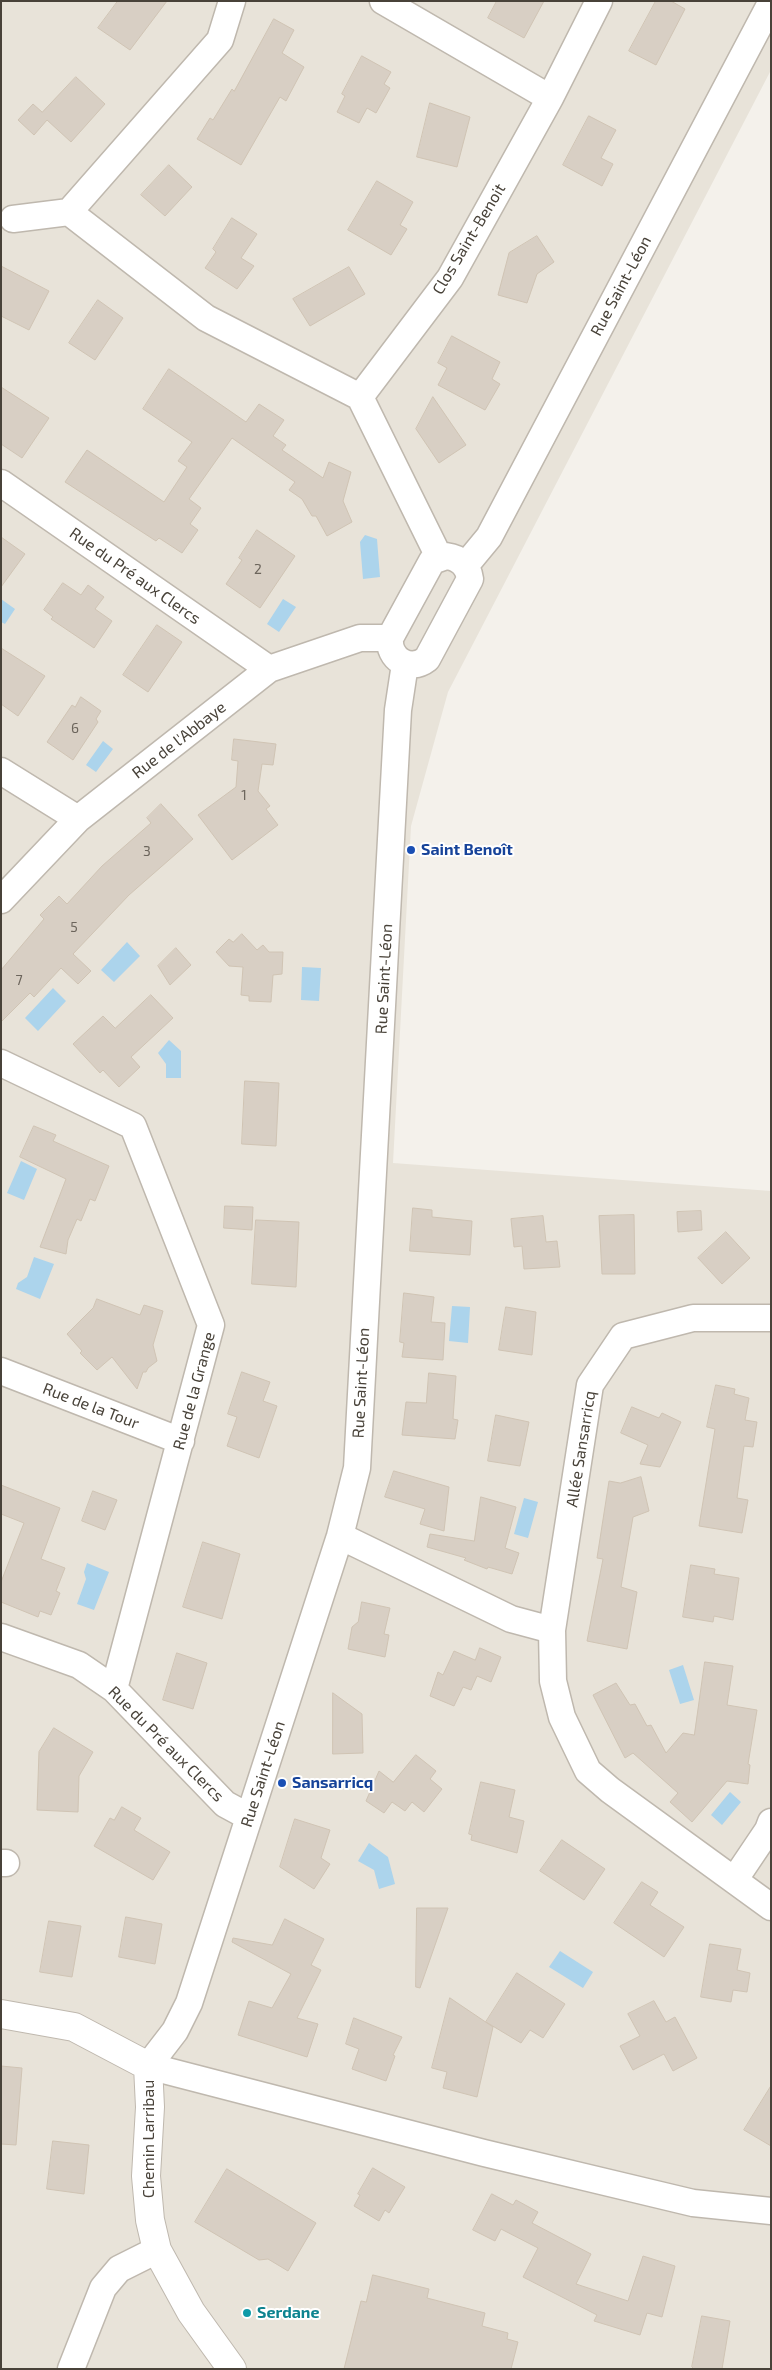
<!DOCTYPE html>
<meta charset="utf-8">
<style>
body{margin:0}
#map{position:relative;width:772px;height:2370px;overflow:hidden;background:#f4f1eb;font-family:"Exo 2",sans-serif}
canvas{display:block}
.frame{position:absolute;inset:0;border:2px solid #484239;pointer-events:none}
</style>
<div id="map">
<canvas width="772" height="2370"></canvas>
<div class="frame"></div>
</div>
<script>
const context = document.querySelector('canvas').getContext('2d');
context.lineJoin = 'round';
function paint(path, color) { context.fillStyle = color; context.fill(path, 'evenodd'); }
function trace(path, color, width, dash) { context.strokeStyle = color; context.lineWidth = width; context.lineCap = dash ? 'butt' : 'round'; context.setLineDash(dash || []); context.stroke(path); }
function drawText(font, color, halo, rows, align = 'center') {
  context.font = font + ' "Exo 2",sans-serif'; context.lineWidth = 4; context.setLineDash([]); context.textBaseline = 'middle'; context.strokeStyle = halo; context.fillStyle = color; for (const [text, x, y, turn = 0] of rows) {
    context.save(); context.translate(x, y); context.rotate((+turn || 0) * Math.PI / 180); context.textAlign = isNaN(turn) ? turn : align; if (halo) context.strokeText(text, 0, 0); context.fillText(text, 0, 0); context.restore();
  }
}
const residential = new Path2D(`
 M1,1H771V70L448,692L411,826L393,1163L771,1191V2369H1Z`);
const water = new Path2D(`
 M365,535L377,539L380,577L363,579L360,542Z
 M1,599L15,609L5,624L1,622Z
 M283,599L296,607L279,632L267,624Z
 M103,741L113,749L96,772L86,765Z
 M127,942L140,956L114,982L101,970Z
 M302,967L321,968L319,1001L301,1000Z
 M53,988L66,1001L38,1031L25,1018Z
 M169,1040L181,1051V1078H166V1064L158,1053Z
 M21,1161L37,1169L24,1200L7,1193Z
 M34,1257L54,1264L40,1299L16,1289L18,1283L27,1277Z
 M452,1306L470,1307L468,1343L449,1341Z
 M524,1498L538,1502L528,1538L514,1534Z
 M87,1563L109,1572L94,1610L77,1604L86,1579L84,1572Z
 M683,1665L694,1700L680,1704L669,1670Z
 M730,1792L741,1802L722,1825L711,1815Z
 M369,1843L388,1857L395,1884L379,1889L374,1870L358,1861Z
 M560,1951L593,1972L583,1988L549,1967Z`);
const building = new Path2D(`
 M118,1H167L130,50L98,28Z
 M497,1H544L524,38L488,18Z
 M656,1H671L685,9L656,65L629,51Z
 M274,19L294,30L282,53L304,67L286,101L280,97L241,165L197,139L210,118L213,120L232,89L234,91Z
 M362,56L391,72L384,84L390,88L376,113L367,108L359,123L337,112L345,96L342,94Z
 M76,77L105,104L71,142L47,120L34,135L18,120L33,104L42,112Z
 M430,103L470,117L457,167L417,157Z
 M589,116L616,130L601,158L613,164L602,186L563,165Z
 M169,165L192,187L165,216L141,195Z
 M377,181L413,202L400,225L407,229L391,255L348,230Z
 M232,218L257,234L241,258L254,266L237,289L205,268L216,252L213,249Z
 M537,236L554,262L537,274L527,303L498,295L509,253Z
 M1,266L49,291L29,330L1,316Z
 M349,267L365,294L310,326L293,299Z
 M98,300L123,318L95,360L69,343Z
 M452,336L500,362L492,379L500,384L485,410L438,385L447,368L438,363Z
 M169,369L246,422L259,404L284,420L273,436L286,445L282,450L323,478L329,462L351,472L343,501L352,522L327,536L316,516H312L302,499L289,490L295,482L232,438L189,499L201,508L190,524L198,530L182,553L159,538L156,541L65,482L87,450L164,502L187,467L178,461L192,442L143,409Z
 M1,387L49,418L22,458L1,444Z
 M433,397L466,445L439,463L416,429Z
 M257,530L295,556L260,608L226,584L242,560L239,558Z
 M1,537L25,554L1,587Z
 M63,583L81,595L88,585L104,597L95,609L112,621L94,648L51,619L53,617L44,610Z
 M157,625L182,642L148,692L123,675Z
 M1,648L45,676L18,716L1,704Z
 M81,697L101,711L96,719L98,722L73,760L47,742L72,705L75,707Z
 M234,739L276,744L273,765L262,764L258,791L270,806L266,809L278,825L232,860L198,815L236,787L238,761L232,760Z
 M161,804L193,839L129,895L73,954L91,971L78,984L61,968L34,997L30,993L1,1022V970L44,919L40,915L59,896L67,904L102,866L151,823L147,818Z
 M242,934L257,950L263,945L269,952H283L282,974L273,975L271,1002L249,1001V996L241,995L243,967L229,966L216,952L229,939L233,942Z
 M176,948L191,965L170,985L158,966Z
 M151,995L173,1018L131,1057L140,1067L119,1087L103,1070L100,1073L73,1044L103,1016L115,1028Z
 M245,1081L279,1083L276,1146L242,1144Z
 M34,1126L56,1135L53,1141L109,1166L95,1201L90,1199L81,1221L77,1219L68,1240L66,1254L40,1247L66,1179L20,1157Z
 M225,1206L253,1207L252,1230L224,1228Z
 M413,1208L432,1210V1217L472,1221L470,1255L410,1251Z
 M701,1211L702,1230L678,1232L677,1212Z
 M634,1215L635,1274H602L599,1216Z
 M543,1216L546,1242L557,1241L560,1267L524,1269L522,1246L514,1247L511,1219Z
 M256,1220L299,1222L296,1287L252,1284Z
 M726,1232L750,1258L722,1284L698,1258Z
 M404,1293L434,1297L431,1322L445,1323L443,1360L402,1357L404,1343L400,1342Z
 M97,1299L140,1315L144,1305L163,1311L153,1345L157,1361L148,1368L146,1372H143L137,1389L112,1357L97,1370L80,1353L82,1351L67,1334L93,1308Z
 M506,1307L536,1312L532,1355L499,1350Z
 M242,1372L270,1382L263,1401L277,1406L259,1458L227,1446L237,1417L228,1414Z
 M429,1373L456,1376L453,1419L458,1420L455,1439L402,1435L406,1402L426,1403Z
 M716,1385L735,1389L734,1394L749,1398L745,1420L757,1422L753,1447L744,1446L737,1498L748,1500L742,1533L699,1526L715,1429L707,1427Z
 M632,1407L659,1418L662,1413L681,1422L660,1467L640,1464L648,1445L621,1433Z
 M496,1415L529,1422L520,1466L488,1461Z
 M394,1471L449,1487L444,1531L420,1524L425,1509L385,1497Z
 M641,1477L649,1511L633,1517L621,1587L637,1592L627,1649L587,1641L603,1559L597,1558L609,1481L620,1483Z
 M1,1485L60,1508L41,1559L65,1568L56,1591L60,1593L51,1615L40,1611L38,1617L1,1602V1582L24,1523L1,1514Z
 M93,1491L117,1500L105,1530L82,1521Z
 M481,1497L516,1507L505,1548L519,1553L512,1574L488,1567L487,1569L464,1560L466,1558L427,1547L430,1534L474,1541Z
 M203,1542L240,1554L222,1619L183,1607Z
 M691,1565L715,1569L714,1574L739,1578L733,1620L714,1616L713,1622L683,1617Z
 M362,1602L390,1608L384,1634L389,1635L385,1657L348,1649L352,1627L358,1622Z
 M480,1648L501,1657L491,1682L477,1676L471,1690L463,1687L454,1706L430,1696L438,1672L443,1675L454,1651L475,1660Z
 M177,1653L207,1663L193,1709L163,1700Z
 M705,1662L733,1666L727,1705L757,1710L748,1764L750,1765L748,1784L727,1781L692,1822L670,1802L678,1793L633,1753L625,1758L593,1695L616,1683L630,1705L635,1704L647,1726L651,1725L666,1753L683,1733L694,1735Z
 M333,1693L362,1714L363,1753L333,1754Z
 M54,1728L93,1752L79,1776L78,1812L37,1810L39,1752Z
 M416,1755L436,1771L430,1779L442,1789L424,1812L412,1802L405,1811L392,1802L384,1813L366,1801L379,1771L393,1782Z
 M481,1782L515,1790L509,1817L524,1821L517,1853L471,1840L472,1835L469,1834Z
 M122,1807L141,1818L134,1830L170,1852L153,1880L94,1846L110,1818L114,1820Z
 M295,1819L330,1830L321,1858L330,1864L314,1889L280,1867Z
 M562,1840L605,1869L584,1900L540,1871Z
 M642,1882L658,1892L650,1905L684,1927L664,1957L614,1923Z
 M417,1908H448L420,1988L416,1987Z
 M126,1917L162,1924L155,1964L119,1957Z
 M285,1919L324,1939L311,1965L321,1970L297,2018L318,2024L307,2057L238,2035L249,2001L272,2008L291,1974L232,1942L233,1938L272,1945Z
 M49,1921L81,1926L72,1977L40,1972Z
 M710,1944L741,1949L737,1970L750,1973L747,1992L733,1990L731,2002L701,1997Z
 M517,1973L565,2004L543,2038L530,2030L521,2043L486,2022Z
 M450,1998L493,2027L477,2097L443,2088L447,2072L432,2068Z
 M654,2001L666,2022L675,2017L697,2058L673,2071L664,2054L633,2070L620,2046L640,2036L628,2014Z
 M354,2018L402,2037L393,2055L395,2056L386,2081L352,2069L359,2049L346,2044Z
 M1,2066L22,2068L16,2145L1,2144Z
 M771,2086V2146L744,2130Z
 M53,2141L89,2145L84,2194L47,2189Z
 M373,2168L405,2187L389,2213L385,2210L379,2221L354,2206L360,2195L358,2194Z
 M227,2169L316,2223L288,2271L268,2259L259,2260L195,2222Z
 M492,2194L513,2205L516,2200L538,2212L532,2223L591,2254L576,2284L628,2301L643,2256L675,2266L662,2317L647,2313L640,2335L594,2321L597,2315L523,2277L538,2248L501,2229L495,2241L473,2230Z
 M373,2275L429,2289L427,2298L485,2313L482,2326L508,2333L507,2339L518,2342L511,2369H344L361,2301L366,2302Z
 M702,2316L730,2321L722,2369H694L692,2367Z`);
const minor = new Path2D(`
 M232,1L220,40L69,212L206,318L360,397L439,557
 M383,1L550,98
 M13,219L69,212
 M360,397L450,278L550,98L599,1
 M1,483L269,669
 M446,556C460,558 468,565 470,579L427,659C409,673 388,658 390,638L432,561Z
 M465,566L489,537L771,3
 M405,664L398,710L357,1468L340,1536L189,2003L175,2031L148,2066L484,2153L693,2203L771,2211
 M1,771L78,819
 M1,900L78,819L269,669L360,638H390
 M1,1063L133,1126L211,1325L114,1689
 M771,1318H693L623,1336L590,1385L552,1630L553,1681L562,1717L588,1771L610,1790L771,1907
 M1,1371L181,1441
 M340,1536L511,1619L552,1630
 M1,1637L79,1665L114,1689L225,1804L249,1817
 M1,1863H6
 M735,1879L768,1830L771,1822
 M71,2369L103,2288L119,2269L157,2250`);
const tertiary = new Path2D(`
 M1,2014L74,2027L148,2066L150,2107L146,2176L150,2220L157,2250L191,2312L232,2369`);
const markers = [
 [411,850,5,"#1a4fb4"],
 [282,1783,5,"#1a4fb4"],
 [247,2313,5,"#0f9aa8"]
];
const numberNames = [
 ["2",258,569],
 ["6",75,728],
 ["1",244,795],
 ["3",147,851],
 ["5",74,927],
 ["7",19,980]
];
const streetNames = [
 ["Clos Saint-Benoit",469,239,-59],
 ["Rue Saint-Léon",621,286,-62],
 ["Rue du Pré aux Clercs",135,576,35],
 ["Rue de l'Abbaye",179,740,-38],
 ["Rue Saint-Léon",384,979,-87],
 ["Rue Saint-Léon",361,1383,-87],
 ["Rue de la Grange",194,1391,-75],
 ["Rue de la Tour",91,1406,21],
 ["Allée Sansarricq",581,1449,-81],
 ["Rue du Pré aux Clercs",166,1744,45],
 ["Rue Saint-Léon",263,1774,-72],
 ["Chemin Larribau",149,2139,-90]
];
const transitNames = [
 ["Saint Benoît",421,850],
 ["Sansarricq",292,1783]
];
const cultureNames = [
 ["Serdane",257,2313]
];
paint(residential, '#e8e3d9');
paint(water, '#acd4ec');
paint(building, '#d8cfc4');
trace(building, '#d0c4b4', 1);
trace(minor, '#bfb8ae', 29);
trace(tertiary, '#bfb8ae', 30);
trace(minor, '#fff', 26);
trace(tertiary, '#fff', 28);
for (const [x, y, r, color] of markers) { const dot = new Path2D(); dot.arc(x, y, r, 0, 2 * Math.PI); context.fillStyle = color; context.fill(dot); trace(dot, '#fff', 2); }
drawText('14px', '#6c655c', null, numberNames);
drawText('16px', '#484239', '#fff', streetNames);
drawText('bold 16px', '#164399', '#fff', transitNames, 'left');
drawText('bold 16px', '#0d838f', '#fff', cultureNames, 'left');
</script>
